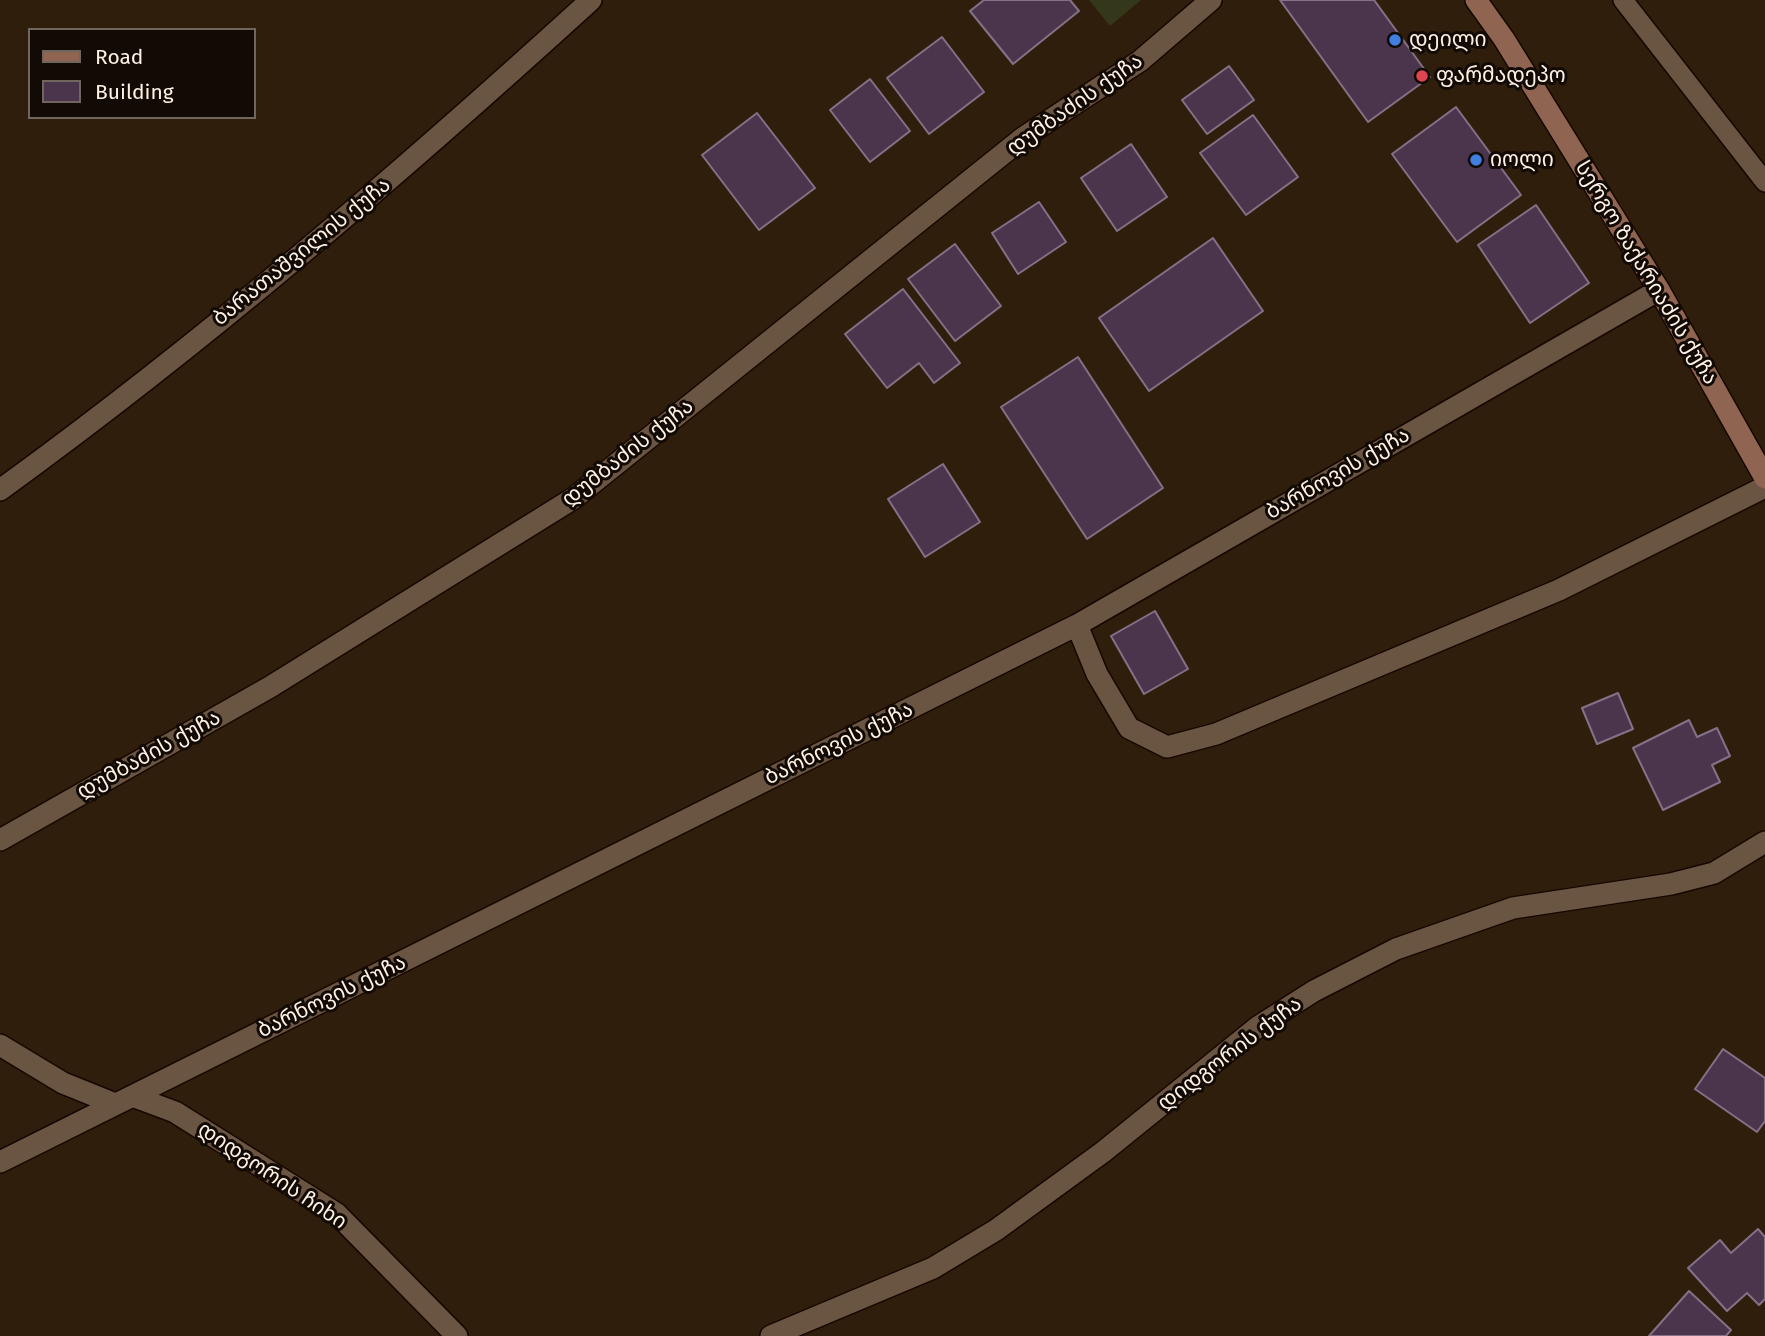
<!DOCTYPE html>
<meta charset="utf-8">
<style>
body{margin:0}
#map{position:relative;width:1765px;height:1336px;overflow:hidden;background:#301e0c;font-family:"Fira Sans",sans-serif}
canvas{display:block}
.legend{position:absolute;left:28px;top:28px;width:228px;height:91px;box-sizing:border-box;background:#120a04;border:2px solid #70665e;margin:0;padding:9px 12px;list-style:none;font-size:21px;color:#fef1e6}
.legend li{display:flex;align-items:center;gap:14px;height:35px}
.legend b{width:35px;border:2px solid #70665e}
</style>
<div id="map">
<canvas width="1765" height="1336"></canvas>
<ul class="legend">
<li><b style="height:9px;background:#8f6552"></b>Road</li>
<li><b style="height:19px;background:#4a354c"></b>Building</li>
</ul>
</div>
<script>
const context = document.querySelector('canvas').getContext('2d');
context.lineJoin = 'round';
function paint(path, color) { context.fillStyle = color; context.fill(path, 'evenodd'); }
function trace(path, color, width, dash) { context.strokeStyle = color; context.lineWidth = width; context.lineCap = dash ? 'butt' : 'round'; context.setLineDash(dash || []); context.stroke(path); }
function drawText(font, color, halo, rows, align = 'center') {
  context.font = font + ' "Fira Sans","Noto Sans Georgian",sans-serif'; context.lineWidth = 6; context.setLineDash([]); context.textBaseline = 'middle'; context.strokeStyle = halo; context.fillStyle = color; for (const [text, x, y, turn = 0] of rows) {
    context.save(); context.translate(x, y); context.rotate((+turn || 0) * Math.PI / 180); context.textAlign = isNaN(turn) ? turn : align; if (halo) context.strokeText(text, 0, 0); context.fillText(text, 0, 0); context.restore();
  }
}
const green = new Path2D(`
 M1089,0H1141L1110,26Z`);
const building = new Path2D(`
 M984,0H1070L1079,11L1013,64L970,11Z
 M1280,0H1374L1430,77L1368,122Z
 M942,37L984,92L929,134L887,78Z
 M1229,66L1254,100L1207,134L1182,100Z
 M870,79L910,131L870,162L830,110Z
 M1456,107L1521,195L1457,242L1392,154Z
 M757,113L815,188L759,230L702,155Z
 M1253,115L1298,177L1246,215L1200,153Z
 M1131,144L1167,197L1117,231L1081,178Z
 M1039,202L1066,242L1018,274L992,233Z
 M1536,205L1589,283L1530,323L1478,245Z
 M1213,238L1263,311L1149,391L1099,318Z
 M955,244L1001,306L955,341L908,279Z
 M903,289L960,363L934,383L919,363L887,388L845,334Z
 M1078,357L1163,488L1087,539L1001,407Z
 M943,464L980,522L925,557L888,499Z
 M1155,611L1188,669L1144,694L1111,636Z
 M1618,693L1633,729L1597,744L1582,708Z
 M1689,720L1697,737L1717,728L1730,756L1712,765L1720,782L1663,810L1633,748Z
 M1723,1049L1765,1078V1121L1757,1132L1695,1089Z
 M1758,1229L1765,1237V1299L1759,1305L1747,1293L1727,1311L1688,1268L1720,1240L1731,1253Z
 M1689,1291L1731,1330L1726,1336H1649Z`);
const service = new Path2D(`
 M1623,0L1765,182`);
const minor = new Path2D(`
 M0,490C207,340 402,172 591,0
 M1077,625L1097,674L1129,728L1167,747L1216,734L1559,590L1765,487
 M0,840L270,687L574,498L1024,137L1140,61L1211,0
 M0,1045L63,1083L115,1104
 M132,1096L175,1112L337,1214L457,1336
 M0,1162L1077,625L1659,290`);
const tertiary = new Path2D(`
 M771,1336L933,1268L996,1230L1103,1152L1259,1026L1314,991L1396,949L1513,908L1671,884L1714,873L1765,842`);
const secondary = new Path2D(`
 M1476,0L1504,39L1659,290L1765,478`);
const markers = [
 [1395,40,7,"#3f7fe0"],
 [1422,76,7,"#e0444e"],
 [1476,160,7,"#3f7fe0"]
];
const poiNames = [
 ["დეილი",1409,40],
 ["ფარმადეპო",1436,76],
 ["იოლი",1490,160]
];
const streetNames = [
 ["დუმბაძის ქუჩა",1075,105,-35],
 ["ბარათაშვილის ქუჩა",302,252,-39],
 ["სერგო ზაქარიაძის ქუჩა",1646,273,59],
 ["დუმბაძის ქუჩა",628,453,-38],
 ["ბარნოვის ქუჩა",1338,474,-30],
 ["ბარნოვის ქუჩა",839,744,-26],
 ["დუმბაძის ქუჩა",149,755,-29],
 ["ბარნოვის ქუჩა",332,997,-26],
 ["დიდგორის ქუჩა",1230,1054,-37],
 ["დიდგორის ჩიხი",272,1176,34]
];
paint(green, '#34371a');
paint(building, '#4a354c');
trace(building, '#847187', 2);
trace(service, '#170700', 22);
trace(minor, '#170700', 24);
trace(tertiary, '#170700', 24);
trace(secondary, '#170700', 24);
trace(service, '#6a5542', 19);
trace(minor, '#6a5542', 21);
trace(tertiary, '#6a5542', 21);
trace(secondary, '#8f6552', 21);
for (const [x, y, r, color] of markers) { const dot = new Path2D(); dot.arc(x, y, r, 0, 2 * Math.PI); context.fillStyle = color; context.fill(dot); trace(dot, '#120a04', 2.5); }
drawText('21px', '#fef1e6', '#120a04', poiNames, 'left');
drawText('21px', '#fef1e6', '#120a04', streetNames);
</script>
